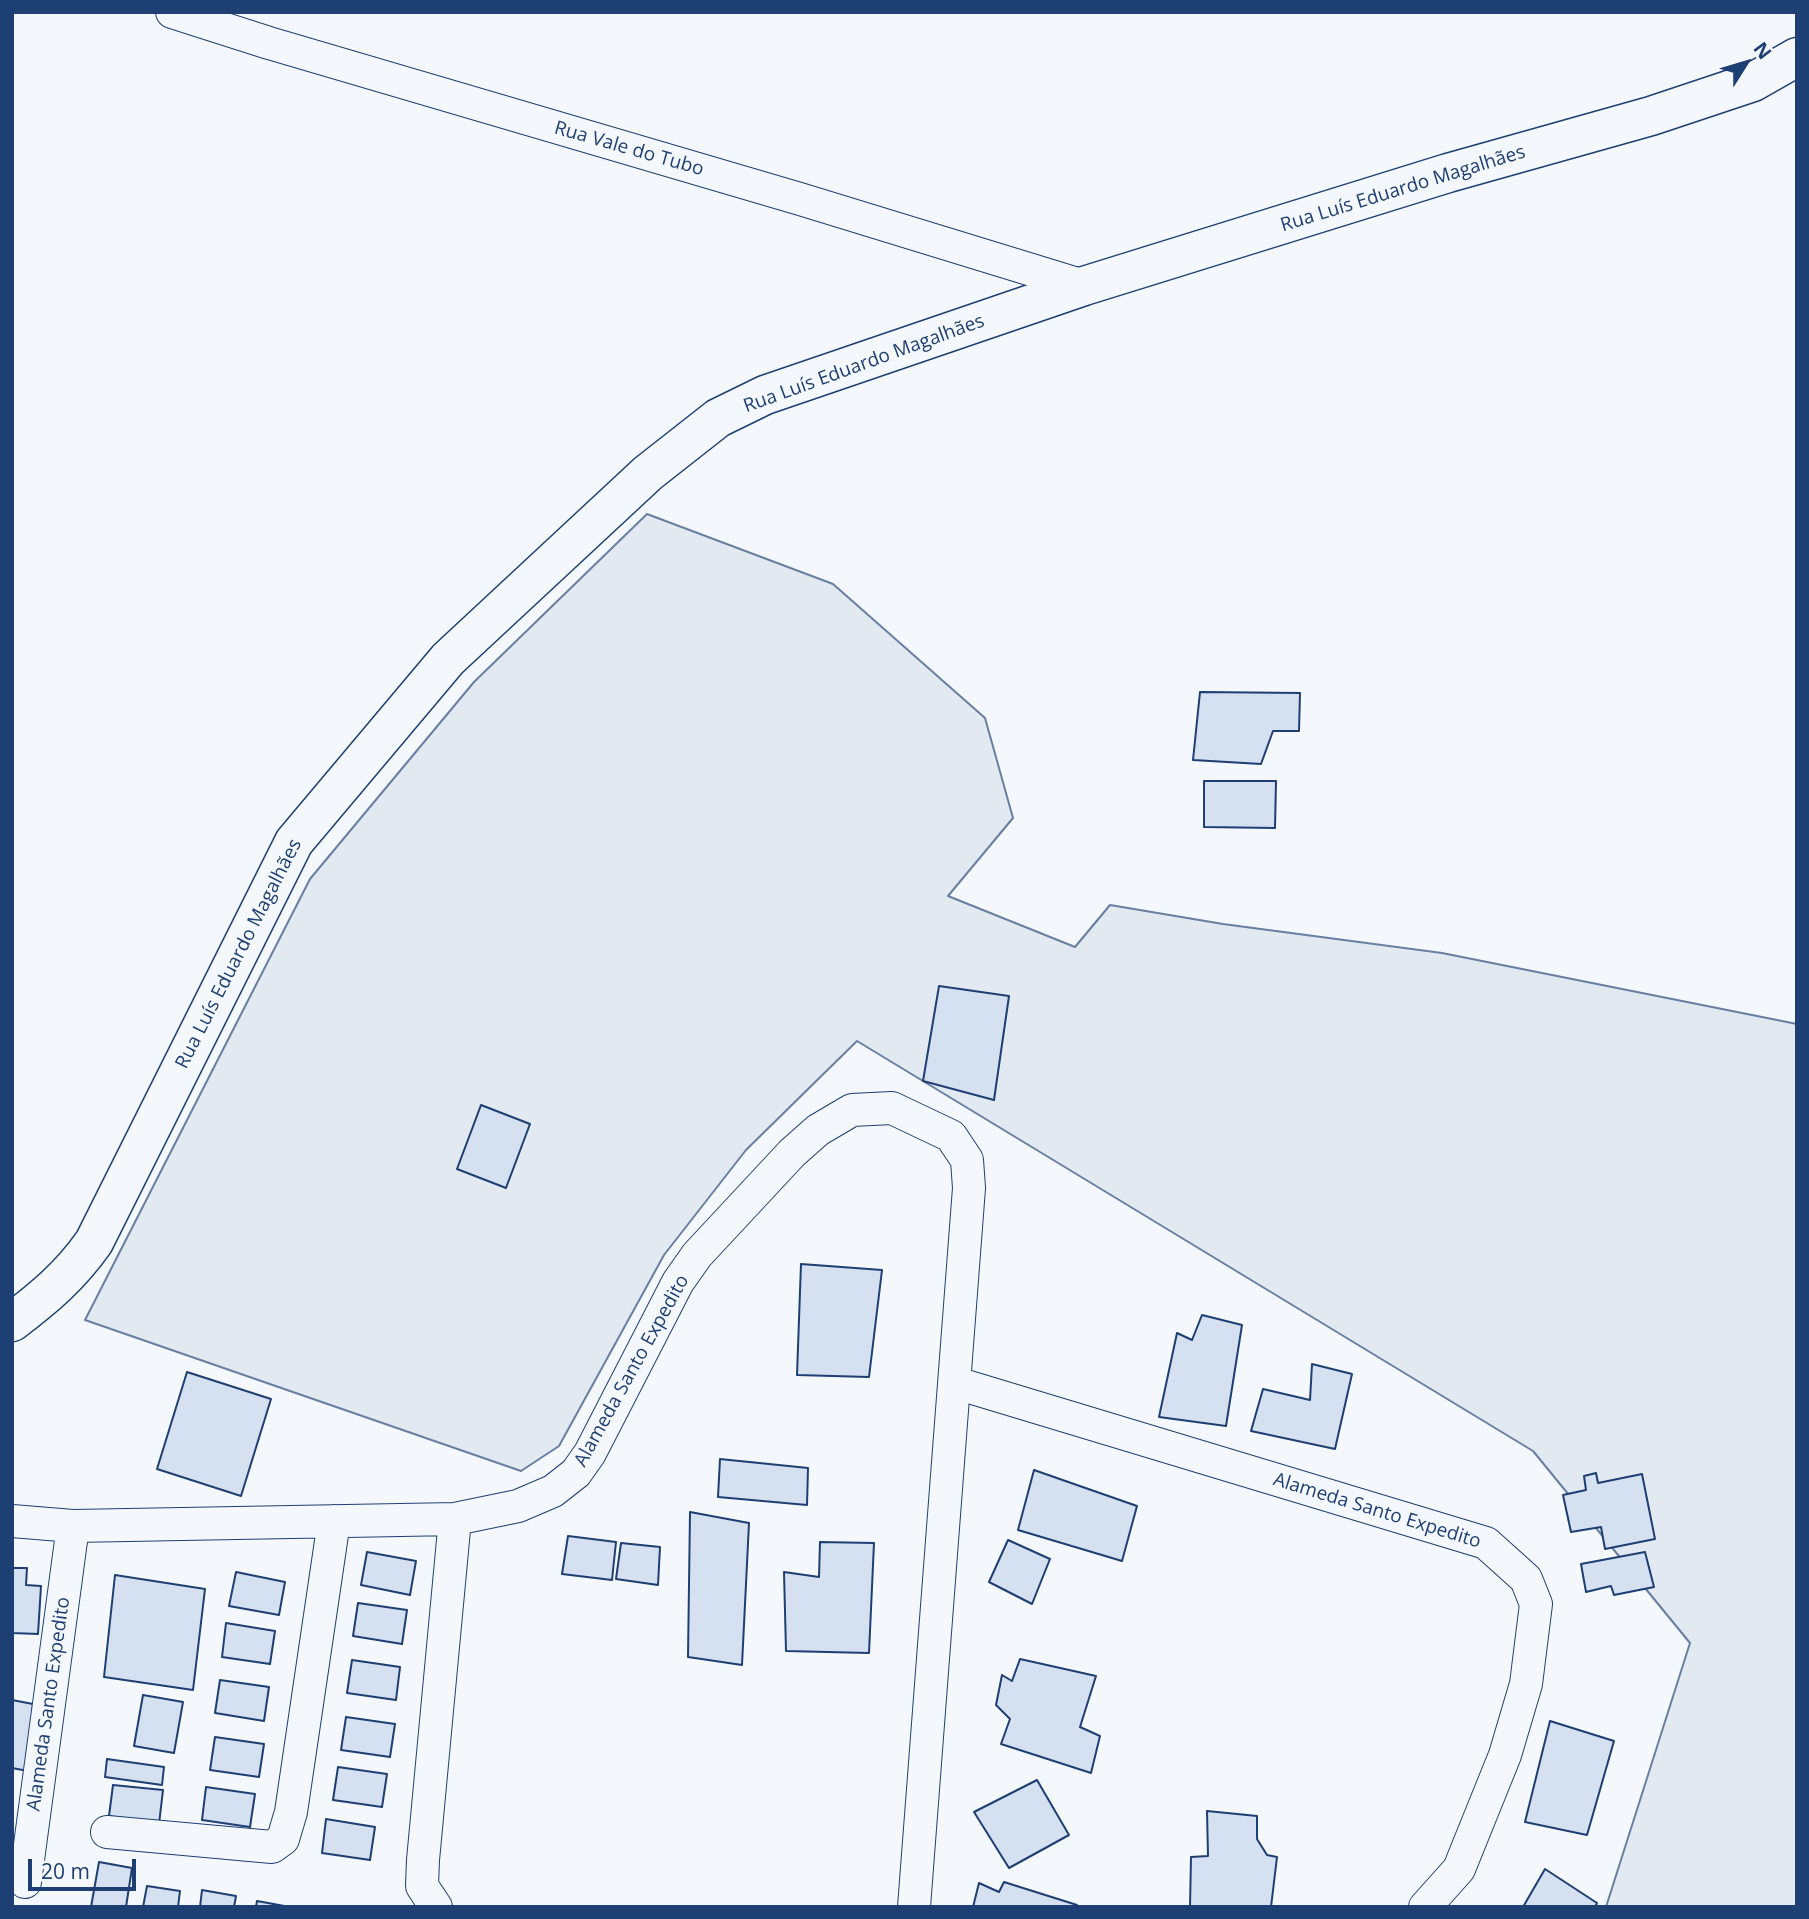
<!DOCTYPE html>
<meta charset="utf-8">
<style>
body{margin:0}
#map{position:relative;width:1809px;height:1919px;overflow:hidden;background:#f4f7fb;font-family:"Open Sans",sans-serif}
canvas{display:block}
.frame{position:absolute;inset:0;border:14px solid #1d3f73;pointer-events:none}
.north{position:absolute;left:1711px;top:28px;width:70px;height:70px;-webkit-text-stroke:5px #f4f7fb;paint-order:stroke;rotate:53deg;font-size:19px;font-weight:700;line-height:28px;text-align:center;color:#1d3f73}
.north::after{content:'';display:block;margin:auto;width:24px;height:32px;background:#1d3f73;clip-path:polygon(50% 0,100% 100%,50% 72%,0 100%)}
.scale{position:absolute;left:28px;top:1859px;width:108px;height:32px;box-sizing:border-box;border:4px solid #1d3f73;border-top:0;padding-left:9px;font-size:21px;line-height:24px;white-space:nowrap;color:#1d3f73;-webkit-text-stroke:5px #f4f7fb;paint-order:stroke}
</style>
<div id="map">
<canvas width="1809" height="1919"></canvas>
<div class="frame"></div>
<div class="north">N</div>
<div class="scale">20 m</div>
</div>
<script>
const context = document.querySelector('canvas').getContext('2d');
context.lineJoin = 'round';
function paint(path, color) { context.fillStyle = color; context.fill(path, 'evenodd'); }
function trace(path, color, width, dash) { context.strokeStyle = color; context.lineWidth = width; context.lineCap = dash ? 'butt' : 'round'; context.setLineDash(dash || []); context.stroke(path); }
function drawText(font, color, halo, rows, align = 'center') {
  context.font = font + ' "Open Sans",sans-serif'; context.lineWidth = 5; context.setLineDash([]); context.textBaseline = 'middle'; context.strokeStyle = halo; context.fillStyle = color; for (const [text, x, y, turn = 0] of rows) {
    context.save(); context.translate(x, y); context.rotate((+turn || 0) * Math.PI / 180); context.textAlign = isNaN(turn) ? turn : align; if (halo) context.strokeText(text, 0, 0); context.fillText(text, 0, 0); context.restore();
  }
}
const green = new Path2D(`
 M647,514L833,584L985,718L1013,818L948,896L1075,947L1110,905L1223,924L1442,953L1797,1024V1907H1606L1690,1643L1533,1451L857,1041L746,1150L664,1255L559,1446L521,1471L85,1320L310,879L474,682Z`);
const building = new Path2D(`
 M1200,692L1300,693L1299,731H1273L1261,764L1193,760Z
 M1204,781H1276L1275,828L1204,827Z
 M939,986L1009,996L994,1100L923,1081Z
 M481,1105L530,1124L506,1188L457,1169Z
 M801,1264L882,1270L869,1377L797,1375Z
 M1202,1315L1242,1325L1226,1426L1159,1417L1177,1333L1192,1340Z
 M1312,1364L1352,1374L1335,1449L1251,1431L1263,1389L1310,1400Z
 M187,1372L271,1399L241,1496L157,1469Z
 M720,1459L808,1468L807,1505L718,1497Z
 M1034,1470L1137,1506L1122,1561L1018,1530Z
 M1596,1473L1598,1483L1642,1474L1655,1539L1605,1549L1601,1527L1571,1532L1563,1495L1586,1490L1584,1476Z
 M690,1512L749,1523L742,1665L688,1657Z
 M568,1536L616,1542L612,1580L562,1574Z
 M1008,1540L1050,1559L1032,1604L989,1582Z
 M820,1542L874,1543L869,1653L786,1651L784,1572L819,1577Z
 M621,1543L660,1547L658,1585L616,1579Z
 M367,1552L416,1561L410,1595L361,1585Z
 M1645,1552L1654,1587L1614,1595L1611,1586L1586,1592L1581,1564Z
 M12,1568H27L26,1585L41,1586L38,1634L12,1633Z
 M236,1572L285,1582L279,1615L229,1606Z
 M115,1575L205,1589L193,1690L104,1677Z
 M358,1603L407,1610L402,1644L353,1636Z
 M226,1623L275,1631L270,1664L222,1657Z
 M1020,1659L1096,1676L1080,1727L1100,1736L1091,1773L1001,1744L1010,1719L996,1705L1002,1675L1012,1681Z
 M352,1660L400,1667L396,1700L347,1693Z
 M220,1680L269,1687L264,1721L215,1713Z
 M143,1695L183,1702L174,1753L134,1746Z
 M12,1700L33,1704L28,1771L12,1768Z
 M346,1717L395,1724L390,1757L341,1750Z
 M1550,1721L1614,1741L1587,1835L1525,1822Z
 M215,1737L264,1744L259,1777L210,1770Z
 M107,1759L164,1767L162,1785L105,1777Z
 M338,1767L387,1774L382,1807L333,1800Z
 M1037,1780L1069,1835L1009,1868L974,1812Z
 M113,1785L163,1790L159,1824L109,1816Z
 M206,1787L255,1794L250,1827L202,1820Z
 M1207,1811L1257,1816V1839L1267,1855L1277,1857L1271,1907H1190L1191,1857L1208,1856Z
 M326,1819L375,1827L370,1860L322,1853Z
 M99,1862L132,1868L126,1907H91Z
 M1545,1869L1597,1903L1595,1907H1523Z
 M1004,1882L1077,1905V1907H973L979,1883L999,1892Z
 M147,1886L180,1891L178,1907H143Z
 M202,1890L236,1896L234,1907H200Z
 M257,1901L290,1907H256Z`);
const street = new Path2D(`
 M172,12L269,43L800,199L1084,286
 M956,1383L1486,1543L1526,1579L1536,1604L1526,1684L1505,1755L1459,1869L1425,1907
 M12,1521L73,1526L455,1519L518,1506L553,1491L576,1473L590,1453L678,1282L697,1255L792,1153L818,1130L852,1110L892,1108L951,1136L967,1160L969,1188L914,1907
 M107,1832L272,1847L283,1839L291,1812L334,1521
 M25,1882L73,1526
 M436,1907L422,1886L423,1860L455,1519`);
const secondary = new Path2D(`
 M12,1322C45,1297 70,1276 94,1242L294,842L448,659L648,473L718,418L765,395L1084,286L1448,173L1651,116L1753,82L1797,57`);
const streetNames = [
 ["Rua Vale do Tubo",629,149,16],
 ["Rua Luís Eduardo Magalhães",1403,189,-17],
 ["Rua Luís Eduardo Magalhães",864,364,-20],
 ["Rua Luís Eduardo Magalhães",239,954,-63],
 ["Alameda Santo Expedito",632,1371,-61],
 ["Alameda Santo Expedito",1377,1511,17],
 ["Alameda Santo Expedito",49,1704,-82]
];
paint(green, '#e3e9f0');
trace(green, '#687fa3', 2);
paint(building, '#d5e0f0');
trace(building, '#1d3f73', 2);
trace(street, '#1d3f73', 34);
trace(secondary, '#1d3f73', 41);
trace(street, '#f4f7fb', 32);
trace(secondary, '#f4f7fb', 38);
drawText('19px', '#1d3f73', '#f4f7fb', streetNames);
</script>
